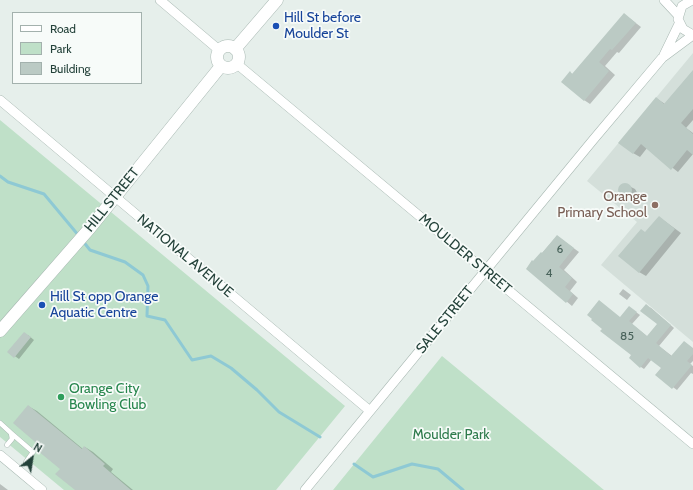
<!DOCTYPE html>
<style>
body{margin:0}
#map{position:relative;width:693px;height:490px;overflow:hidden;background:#e6efeb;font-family:Cabin,sans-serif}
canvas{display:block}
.legend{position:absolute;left:12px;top:12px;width:130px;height:72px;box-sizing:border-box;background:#f7fbf9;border:1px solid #a3b1ad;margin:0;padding:5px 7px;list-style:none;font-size:12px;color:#24423a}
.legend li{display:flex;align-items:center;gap:8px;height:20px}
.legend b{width:20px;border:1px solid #a3b1ad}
.north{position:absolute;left:12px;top:438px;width:40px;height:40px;-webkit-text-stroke:3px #f7fbf9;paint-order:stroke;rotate:30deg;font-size:11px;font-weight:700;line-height:16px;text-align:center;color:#24423a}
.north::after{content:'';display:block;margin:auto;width:14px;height:18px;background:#24423a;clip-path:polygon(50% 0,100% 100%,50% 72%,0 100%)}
</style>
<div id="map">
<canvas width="693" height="490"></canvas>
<ul class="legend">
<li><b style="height:5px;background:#fff"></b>Road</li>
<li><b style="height:11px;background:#bfe0c8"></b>Park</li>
<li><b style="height:11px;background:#bbcac4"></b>Building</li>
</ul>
<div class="north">N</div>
</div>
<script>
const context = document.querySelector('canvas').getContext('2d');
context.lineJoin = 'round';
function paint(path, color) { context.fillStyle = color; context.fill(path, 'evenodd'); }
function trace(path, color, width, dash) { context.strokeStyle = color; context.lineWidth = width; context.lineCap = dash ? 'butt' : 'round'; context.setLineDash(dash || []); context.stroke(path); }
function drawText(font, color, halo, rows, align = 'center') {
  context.font = font + ' Cabin,sans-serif'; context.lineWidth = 3.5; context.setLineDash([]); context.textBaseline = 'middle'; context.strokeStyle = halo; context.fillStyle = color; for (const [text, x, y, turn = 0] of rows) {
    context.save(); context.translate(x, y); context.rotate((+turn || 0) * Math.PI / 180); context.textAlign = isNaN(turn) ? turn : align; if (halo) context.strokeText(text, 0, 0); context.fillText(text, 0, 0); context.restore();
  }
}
const built = new Path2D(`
 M693,53V342L601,265L637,222L587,181Z`);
const green = new Path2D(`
 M0,120L345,406L276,490H64L0,437Z
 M442,356L604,490H333Z`);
const shadow = new Path2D(`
 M624,14L641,27L619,53L617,52L605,66L615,75L590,104L584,100L570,73L573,74Z
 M693,71V120L686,128L693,133V154L678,172L647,148L640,157L633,153L656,98L665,104Z
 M625,184L635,189L638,194L637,197L632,199L620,193L619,189Z
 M659,217L681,233L646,276L639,272L646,233Z
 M557,236L579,252L564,270L577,282L570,291L578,298L572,306L528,269Z
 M623,289L631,295L627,300L619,294Z
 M629,307L640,315L632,324L648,337L658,324L650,307L674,328L659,346L672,356L693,349V361L690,364L693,366V374L691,373L677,390L656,375L662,367L652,359L644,369L641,367L633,355L620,318Z
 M28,335L34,340L19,359L9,352Z
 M28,406L37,411L83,449L85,447L93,452L113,469L111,472L133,490H77L43,446Z
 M0,484L8,490H0Z`);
const stream = new Path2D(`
 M0,176L8,182L44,194L79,236
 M82,240L90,250L125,262L143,275L148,286L147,316L165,320L192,360L211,356L231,368L257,390L279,412L320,437
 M354,464L373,477L412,464L438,469L463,490`);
const building = new Path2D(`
 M624,13L636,23L612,50L610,49L599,62L609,71L584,101L561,82L570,71L572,74Z
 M693,70V109L681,123L693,134V155L687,150L671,170L641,144L633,154L618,143L656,97L664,104Z
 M618 190a7 7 0 1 1 14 0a7 7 0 1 1-14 0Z
 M659,216L675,229L639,273L618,256L641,229L645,232Z
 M557,235L574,248L559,267L572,278L565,287L573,294L566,303L526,269L532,260L533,261L541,252L542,253Z
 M599,300L620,317L629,306L637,312L629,321L647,336L657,324L640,311L646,304L671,325L656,343L671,356L684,341L693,348V354L687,361L692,365L672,389L655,375L661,368L648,358L640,368L629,358L631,355L600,331L602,329L591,320L592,319L587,315Z
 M24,332L31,337L14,358L7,352Z
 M28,405L82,449L84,446L105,464L103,466L131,490H75L55,474L60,469L38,451L41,447L13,423Z`);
const service = new Path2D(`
 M0,423L11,433L12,439L7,445
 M11,433L33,452L26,462`);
const minor = new Path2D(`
 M160,0L219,50
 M664,0L678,15
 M692,0L682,6L678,19L683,29L693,35
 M664,55L679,24
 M237,64L693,444
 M0,100L370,411
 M0,455L42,490
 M305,490L593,140L662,58L693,35`);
const tertiary = new Path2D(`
 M217 57a11 11 0 1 1 22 0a11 11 0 1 1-22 0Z
 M235,49L277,0
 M0,331L90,228L221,66`);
const markers = [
 [276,26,4,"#1a4fb4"],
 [655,205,4,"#8d6e63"],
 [42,305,4,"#1a4fb4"],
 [61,397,4,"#2e9e5b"]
];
const numberNames = [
 ["6",560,249],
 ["4",549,273],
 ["85",627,336]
];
const transitNames = [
 ["Hill St before",284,18],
 ["Moulder St",284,34],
 ["Hill St opp Orange",50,297],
 ["Aquatic Centre",50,313]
];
const educationNames = [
 ["Orange",647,197],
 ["Primary School",647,213]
];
const streetNames = [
 ["HILL STREET",112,200,-51],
 ["MOULDER STREET",465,254,40],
 ["NATIONAL AVENUE",185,256,40],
 ["SALE STREET",445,320,-51]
];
const leisureNames = [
 ["Orange City",69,389],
 ["Bowling Club",69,405]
];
const parkNames = [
 ["Moulder Park",451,435]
];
paint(built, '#d4dfda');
paint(green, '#bfe0c8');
paint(shadow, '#0003');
trace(stream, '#8ec9d4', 3);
paint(building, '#bbcac4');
trace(service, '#a8b8b2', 5.5);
trace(minor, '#a8b8b2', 10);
trace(tertiary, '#a8b8b2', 13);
trace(service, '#fff', 4.5);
trace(minor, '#fff', 9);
trace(tertiary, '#fff', 12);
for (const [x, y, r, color] of markers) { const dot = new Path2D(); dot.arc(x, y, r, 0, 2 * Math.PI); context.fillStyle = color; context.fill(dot); trace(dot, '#f7fbf9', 1.5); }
drawText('12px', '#4a645c', null, numberNames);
drawText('14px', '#164399', '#f7fbf9', transitNames, 'left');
drawText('14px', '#785e54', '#f7fbf9', educationNames, 'right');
drawText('14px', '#24423a', '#f7fbf9', streetNames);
drawText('14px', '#27864d', '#f7fbf9', leisureNames, 'left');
drawText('14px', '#2d7a4b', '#f7fbf9', parkNames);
</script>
